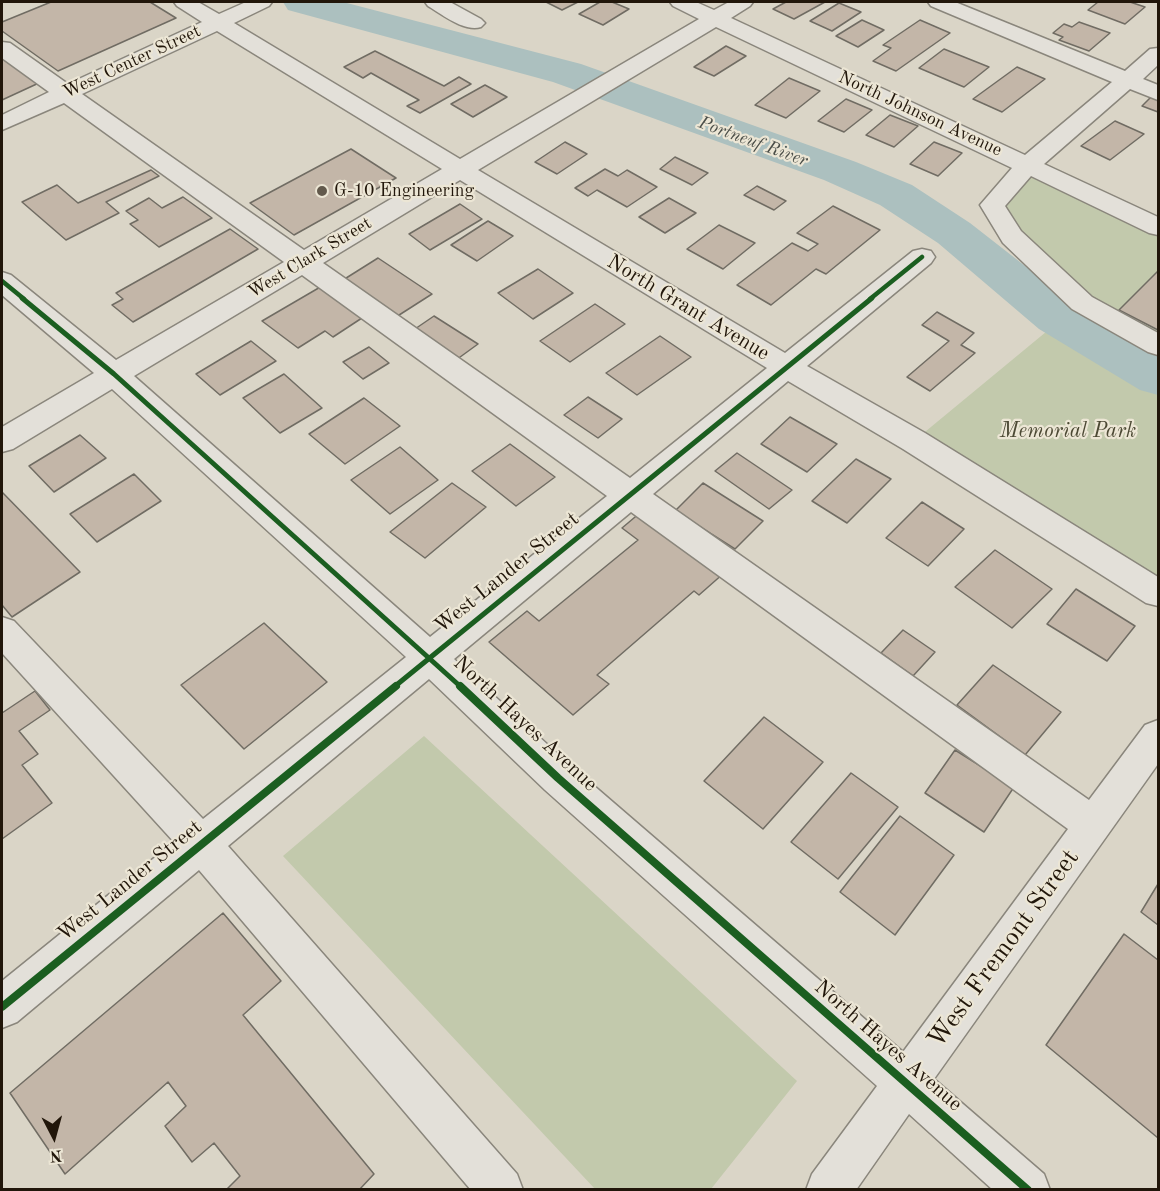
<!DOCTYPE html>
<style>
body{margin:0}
#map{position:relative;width:1160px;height:1191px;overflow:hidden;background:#dad5c7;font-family:"Old Standard TT",serif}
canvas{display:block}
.frame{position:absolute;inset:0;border:3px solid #21160a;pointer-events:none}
.north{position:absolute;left:24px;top:1107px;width:60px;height:60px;-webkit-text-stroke:4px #ece6d5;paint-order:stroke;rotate:174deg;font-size:16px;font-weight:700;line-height:24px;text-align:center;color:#21160a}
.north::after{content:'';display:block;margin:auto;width:21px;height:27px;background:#21160a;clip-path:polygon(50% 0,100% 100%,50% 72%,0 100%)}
</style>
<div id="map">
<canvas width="1160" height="1191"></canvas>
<div class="frame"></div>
<div class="north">N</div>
</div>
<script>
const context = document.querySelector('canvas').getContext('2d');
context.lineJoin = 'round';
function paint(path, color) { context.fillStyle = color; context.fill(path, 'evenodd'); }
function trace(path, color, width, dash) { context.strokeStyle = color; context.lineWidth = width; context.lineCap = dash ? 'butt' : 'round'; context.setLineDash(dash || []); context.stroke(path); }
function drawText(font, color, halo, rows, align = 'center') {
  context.font = font + ' "Old Standard TT",serif'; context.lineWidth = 4.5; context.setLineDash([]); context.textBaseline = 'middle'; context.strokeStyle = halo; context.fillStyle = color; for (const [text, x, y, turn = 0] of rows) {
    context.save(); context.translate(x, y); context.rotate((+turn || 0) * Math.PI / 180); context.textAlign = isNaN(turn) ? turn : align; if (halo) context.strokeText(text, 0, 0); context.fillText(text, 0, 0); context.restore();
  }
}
const green = new Path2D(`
 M1027,166L1158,227V593L914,441L1081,303L992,205Z
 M424,736L797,1081L711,1189H595L283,856Z`);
const river = new Path2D(`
 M283,2H343L581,64L856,162L912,185L970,223L1075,305L1158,354V395L1140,390L1039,329L938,243L880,205L824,180L553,82L288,10Z`);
const building = new Path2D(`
 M51,2H150L176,18L58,71L2,31V22Z
 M546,2H578L562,10Z
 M600,2H612L629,9L603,25L579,14Z
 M786,2H825L794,19L773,9Z
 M1098,2H1130L1145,7L1125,24L1088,10Z
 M839,3L861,12L832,31L810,21Z
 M862,20L884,30L858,47L836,36Z
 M920,20L950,33L896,71L873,61L891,48L883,45Z
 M1079,22L1110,33L1089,51L1059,40L1063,37L1053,33L1064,24L1072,27Z
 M726,46L746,56L714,76L694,67Z
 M944,49L989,67L964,87L919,68Z
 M375,51L444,86L459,77L471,84L420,113L407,106L419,100L371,73L363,78L344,67Z
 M2,53L41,82L2,100Z
 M1017,67L1045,79L1002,112L973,99Z
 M789,78L820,91L786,118L755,105Z
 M485,85L507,97L473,117L451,104Z
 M1152,96L1158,98V112L1142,106Z
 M846,99L872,110L844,132L818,121Z
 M890,115L918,126L894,147L866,135Z
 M1115,121L1144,134L1110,160L1081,146Z
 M565,142L587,154L557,174L535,162Z
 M934,142L962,153L938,176L910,164Z
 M351,149L396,178L294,235L250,203Z
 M675,157L708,173L692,185L660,169Z
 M605,169L618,176L627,170L657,187L627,207L597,190L588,196L575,188Z
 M151,170L159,176L106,202L119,213L66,240L22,202L57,185L78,203Z
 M757,186L786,201L774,210L744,195Z
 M183,197L212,218L159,247L130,224L138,220L126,211L149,198L162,208Z
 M669,198L696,213L665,233L639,217Z
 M460,204L482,219L430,250L409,234Z
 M833,206L880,230L826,274L816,269L771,305L737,285L792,243L808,251L818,244L797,233Z
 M488,221L513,236L477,261L451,245Z
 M719,225L755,243L723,269L687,249Z
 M230,229L258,249L133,322L112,305L123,299L116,293Z
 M378,258L432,294L396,317L343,280Z
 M538,269L573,293L533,319L498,293Z
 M1158,271V330L1119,310Z
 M322,286L365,316L333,337L325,331L298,348L262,321Z
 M595,304L625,324L570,362L540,341Z
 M937,312L974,333L961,345L975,353L930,391L907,377L949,341L922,325Z
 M434,316L478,344L456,360L412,331Z
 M660,336L691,357L637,395L606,373Z
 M251,341L276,361L220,395L196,374Z
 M369,347L389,363L363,379L343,362Z
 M284,374L322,408L280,433L243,398Z
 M588,397L622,419L598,438L564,415Z
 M364,398L400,426L345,464L309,434Z
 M790,417L837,444L807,472L761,444Z
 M80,435L106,458L54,492L29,466Z
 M510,444L555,477L516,506L472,471Z
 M400,447L438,480L390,514L351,480Z
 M737,453L792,490L769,509L715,471Z
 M856,459L891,479L847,523L812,501Z
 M134,474L161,501L97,542L70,514Z
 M452,483L486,507L425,558L390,532Z
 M703,483L763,521L735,549L675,511Z
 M2,492L80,572L12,617L2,605Z
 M922,502L964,529L928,566L886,538Z
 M641,512L724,573L699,595L694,591L597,675L609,684L573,715L489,642L527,611L539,621L638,540L622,528Z
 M995,550L1052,589L1012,628L955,587Z
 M1076,589L1135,626L1107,661L1047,624Z
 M264,623L327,682L244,749L181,685Z
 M903,630L935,652L913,676L881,653Z
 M993,665L1061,712L1025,755L957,705Z
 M35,691L50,710L19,731L38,754L22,765L52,803L2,839V713Z
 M764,717L823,762L763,829L704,781Z
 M955,750L1014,787L984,832L925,793Z
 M851,773L898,807L838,879L791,842Z
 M900,816L954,855L895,935L840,892Z
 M1158,884V925L1141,912Z
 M223,913L281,981L243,1015L374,1174L359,1190H226L240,1176L214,1143L192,1162L165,1126L186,1106L168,1082L65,1174L10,1093Z
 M1124,934L1158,960V1138L1046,1045Z`);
const minor = new Path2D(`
 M174,2H198L219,14L246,2H272L269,6L234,23L460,159L699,19L673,6L670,2H696L714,10L729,2H753L750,6L731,18L1025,155L1112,82L931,6L928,2H955L1125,71L1150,49L1158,48V65L1143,79L1158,85V100L1130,89L1044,164L1158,217V235L1149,233L1031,176L1005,206L1021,231L1092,297L1158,333V355L1148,352L1072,309L1003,243L980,205L1012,168L716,27L478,170L785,353L913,251L922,249L931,251L935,257L931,263L807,366L925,433L1158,577V606L1146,603L903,449L788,381L653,494L1089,800L1145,725L1158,720V764L934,1079L1044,1174L1050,1190H993L909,1114L856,1190H806L812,1174L877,1086L545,790L429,679L228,846L517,1174L523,1190H471L199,870L17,1022L2,1028V981L174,842L2,653V617L14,621L203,819L406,657L112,389L13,449L2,452V427L94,373L2,295V272L11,275L116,360L284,262L64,103L2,130V115L49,92L2,58V42L10,43L68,84L202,22L177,6ZM217,31L442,169L304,250L82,94ZM460,180L767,368L630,478L323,263ZM302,275L607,496L430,637L134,376ZM631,512L1068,829L903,1052L571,766L454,659Z
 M425,2H450L481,19L485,23L481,27C464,32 443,15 428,6Z`);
const cyclewayFar2 = new Path2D(`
 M2,281L24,299
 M870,299L922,257`);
const cyclewayFar1 = new Path2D(`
 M22,298L114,374L461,687
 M394,687L872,298`);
const cycleway = new Path2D(`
 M460,686L558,778L1028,1190
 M2,1007L396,686`);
const markers = [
 [322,191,6,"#62594c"]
];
const farStreetnames = [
 ["West Center Street",132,62,-25],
 ["North Johnson Avenue",920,114,25],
 ["West Clark Street",310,258,-31]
];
const farWaternames = [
 ["Portneuf River",753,142,20]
];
const farPoinames = [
 ["G-10 Engineering",334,191]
];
const streetNames = [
 ["North Grant Avenue",688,308,31],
 ["West Lander Street",507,573,-39],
 ["North Hayes Avenue",525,724,43],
 ["West Lander Street",130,881,-39],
 ["North Hayes Avenue",888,1046,41]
];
const parkNames = [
 ["Memorial Park",1068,431]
];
const nearStreetnames = [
 ["West Fremont Street",1004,949,-54]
];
paint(green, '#c2c9ac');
paint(river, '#acc0bf');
paint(building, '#c3b6a8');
trace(building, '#706c63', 1.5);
trace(minor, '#8a867c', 3);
paint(minor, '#e3e0d9');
trace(cyclewayFar2, '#1b5e20', 4.5);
trace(cyclewayFar1, '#1b5e20', 5);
trace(cycleway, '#1b5e20', 8);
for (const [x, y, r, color] of markers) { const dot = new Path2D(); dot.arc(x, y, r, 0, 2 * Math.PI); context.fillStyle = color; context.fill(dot); trace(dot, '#ece6d5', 2); }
drawText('18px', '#21160a', '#ece6d5', farStreetnames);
drawText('italic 18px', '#4b4e48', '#ece6d5', farWaternames);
drawText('18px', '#21160a', '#ece6d5', farPoinames, 'left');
drawText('21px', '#21160a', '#ece6d5', streetNames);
drawText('italic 21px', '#4c4934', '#ece6d5', parkNames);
drawText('26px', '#21160a', '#ece6d5', nearStreetnames);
</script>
